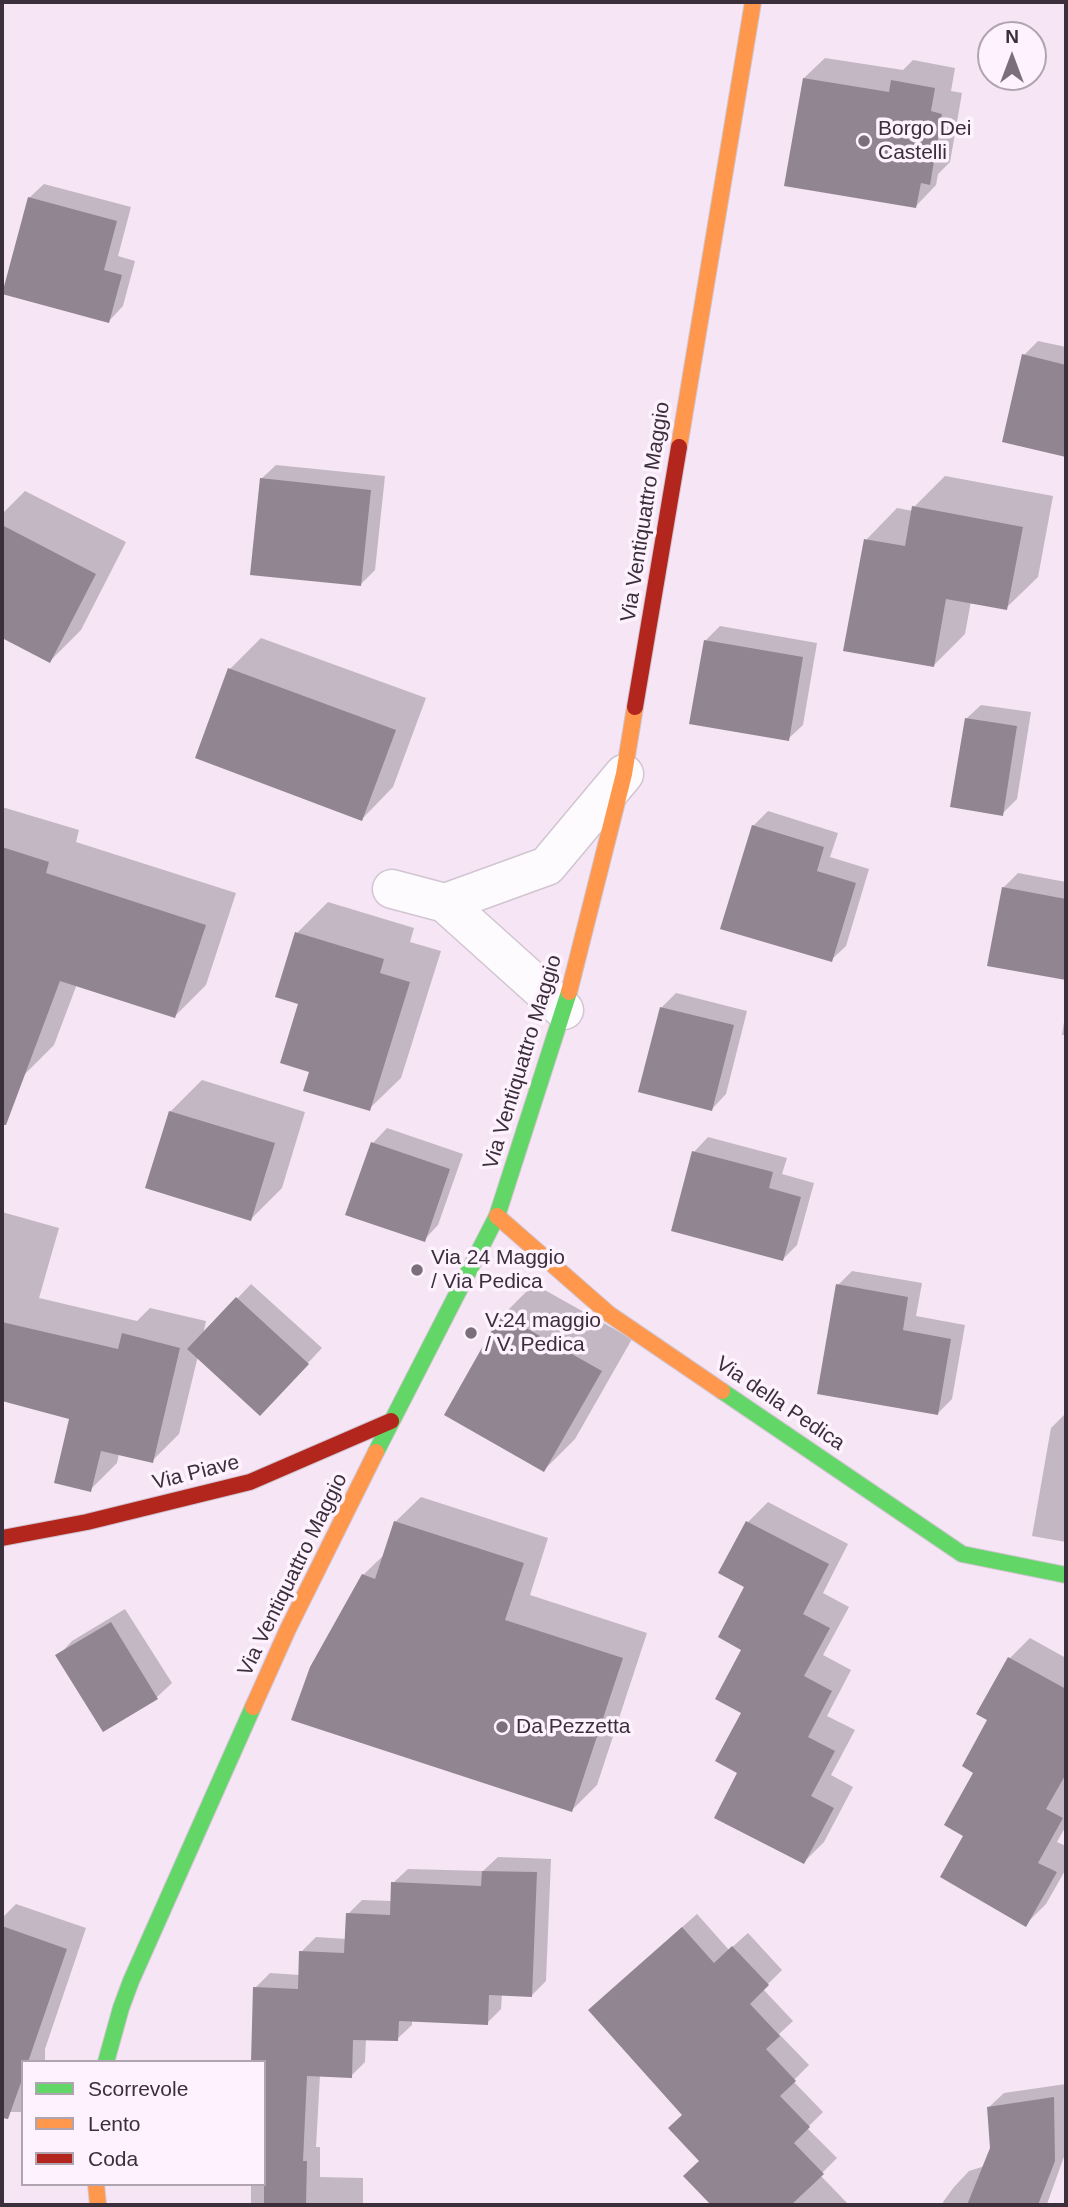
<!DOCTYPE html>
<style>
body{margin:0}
#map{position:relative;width:1068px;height:2207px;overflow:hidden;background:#f5e5f5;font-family:Arial,sans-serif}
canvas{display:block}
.frame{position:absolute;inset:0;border:4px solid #3a2f3a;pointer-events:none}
.legend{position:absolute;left:21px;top:2060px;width:245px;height:126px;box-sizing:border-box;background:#fef2fe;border:2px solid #b0a4b0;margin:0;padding:9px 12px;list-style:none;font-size:21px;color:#3a2f3a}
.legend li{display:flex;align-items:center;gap:14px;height:35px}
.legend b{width:35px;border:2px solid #b0a4b0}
.north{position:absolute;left:977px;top:21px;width:70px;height:70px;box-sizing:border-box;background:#fef2fe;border:2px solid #b0a4b0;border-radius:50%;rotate:0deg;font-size:19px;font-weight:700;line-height:28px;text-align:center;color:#3a2f3a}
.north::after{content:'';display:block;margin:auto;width:24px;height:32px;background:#7b6f7b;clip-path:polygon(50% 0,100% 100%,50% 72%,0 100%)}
</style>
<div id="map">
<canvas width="1068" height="2207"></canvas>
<div class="frame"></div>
<ul class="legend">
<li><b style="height:9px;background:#63d668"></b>Scorrevole</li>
<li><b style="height:9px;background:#ff974d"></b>Lento</li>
<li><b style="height:9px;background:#b3261e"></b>Coda</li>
</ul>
<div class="north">N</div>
</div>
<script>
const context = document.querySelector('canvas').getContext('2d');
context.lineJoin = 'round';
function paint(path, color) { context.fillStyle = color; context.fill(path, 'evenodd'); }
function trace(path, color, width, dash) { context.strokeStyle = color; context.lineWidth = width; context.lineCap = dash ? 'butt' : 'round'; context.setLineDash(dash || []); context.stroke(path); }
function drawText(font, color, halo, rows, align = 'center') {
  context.font = font + ' Arial,sans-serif'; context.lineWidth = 7; context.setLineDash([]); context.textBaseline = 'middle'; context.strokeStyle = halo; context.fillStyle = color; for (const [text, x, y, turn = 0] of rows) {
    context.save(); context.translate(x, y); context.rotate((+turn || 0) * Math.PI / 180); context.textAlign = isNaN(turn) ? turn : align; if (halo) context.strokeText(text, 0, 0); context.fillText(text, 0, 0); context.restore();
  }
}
const shadow = new Path2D(`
 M825,58L903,70L913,60L955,68L951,91L962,93L950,162L938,174L936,185L916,206L804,78Z
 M44,184L131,207L118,256L135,261L123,306L109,321L29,198Z
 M1038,341L1066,347V455L1004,441L1024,355Z
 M276,465L385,476L375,570L361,584L261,479Z
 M945,476L1053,496L1038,577L1006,608L971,601L965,634L933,666L866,540L897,508L913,511L914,507Z
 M25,491L126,542L81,630L50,661L2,636V514Z
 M720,626L817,643L803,725L788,739L706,640Z
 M261,638L426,698L393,787L362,819L230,669Z
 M981,705L1031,712L1017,799L1002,814L966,719Z
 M2,807L79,830L76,842L236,893L206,985L175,1016L77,984L54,1045L23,1076L2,1068Z
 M768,811L838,833L830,857L869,869L846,946L831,960L753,826Z
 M1018,873L1066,882V974L1062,978L1003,888Z
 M328,902L414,928L410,942L441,951L401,1078L369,1109L311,1071L300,1003L297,933Z
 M676,993L747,1011L726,1094L712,1109L662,1007Z
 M1066,1009V1035H1062Z
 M202,1080L305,1112L282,1188L251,1219L170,1112Z
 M387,1128L463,1154L438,1225L424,1240L373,1143Z
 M708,1137L787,1158L782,1174L814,1183L797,1245L783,1259L694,1152Z
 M2,1212L59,1228L39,1298L137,1321L150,1308L206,1321L203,1335L251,1284L322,1348L274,1399L198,1356L179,1434L152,1461L119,1453L117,1463L90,1490L71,1417L4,1400L2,1402Z
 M852,1271L922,1283L916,1316L965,1325L952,1399L938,1413L838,1285Z
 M534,1284L632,1339L575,1439L544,1470L446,1414L503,1315Z
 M1065,1414H1066V1542L1032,1536L1051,1428Z
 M421,1497L548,1538L530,1595L647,1633L597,1785L572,1810L363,1575L385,1554L395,1522Z
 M768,1502L848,1544L823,1593L849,1607L823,1655L851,1670L827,1716L855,1730L831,1775L853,1787L824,1842L804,1862L740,1772L743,1712L748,1522Z
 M125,1609L172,1683L157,1697L104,1730L58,1656L72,1641Z
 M1030,1638L1066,1658V1826L1057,1842L1066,1846V1869L1046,1904L1026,1924L966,1835L976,1772L1010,1658Z
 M498,1857L551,1859L546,1981L532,1995L502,1994L501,2009L487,2023L412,2020V2025L397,2039L366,2038L365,2062L351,2076L320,2075L316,2147H320V2177L363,2178V2205H251V2184H264V2062L255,1988L270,1973L300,1975L301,1952L316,1937L347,1939L348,1914L362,1900L392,1901L393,1883L408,1869L483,1871Z
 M16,1904L86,1928L45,2049V2062H23V2112H2V1918Z
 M697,1914L729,1950L748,1933L782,1970L763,1989L793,2021L779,2034L809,2065L793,2081L823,2112L807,2128L837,2158L820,2175L849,2205H713L685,2176L701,2160L684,2114L604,1996Z
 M1066,2084V2151L1047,2204L1048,2205H944L943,2202L954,2187L969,2171L985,2166L992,2148L989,2107L1004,2093Z`);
const building = new Path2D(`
 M803,78L889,92L891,80L935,88L931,111L942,114L930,185L921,183L916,208L784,186Z
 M28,197L117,221L104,270L122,275L109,323L2,294Z
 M1022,354L1066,365V457L1002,442Z
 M260,478L371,490L361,586L250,575Z
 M912,506L1023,527L1007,610L946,599L934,667L843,651L864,539L905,546Z
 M2,525L96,574L50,663L2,638Z
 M704,640L803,657L789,741L689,724Z
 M228,668L396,730L362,821L195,758Z
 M965,718L1017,726L1003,816L950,807Z
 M752,825L824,847L817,871L856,883L832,962L720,929Z
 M2,847L49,862L46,873L206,925L175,1018L60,981L6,1125H2Z
 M1002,887L1066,899V980L987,966Z
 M295,932L384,959L380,973L410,982L370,1111L303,1091L309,1072L280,1063L298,1004L275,997Z
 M660,1007L734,1025L712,1111L638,1092Z
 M169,1111L275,1143L251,1221L145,1188Z
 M371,1142L450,1169L425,1242L345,1215Z
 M692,1151L773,1172L769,1188L801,1197L783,1261L671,1231Z
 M836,1284L908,1297L903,1330L951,1339L938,1415L817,1394Z
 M236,1297L309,1364L260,1416L187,1349Z
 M501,1314L602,1371L544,1472L444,1415Z
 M2,1322L118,1349L122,1333L180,1348L153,1463L101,1451L91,1492L54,1483L69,1419L2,1401Z
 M394,1521L524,1563L505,1620L623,1658L572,1812L291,1720L310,1667L362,1574L375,1579Z
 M746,1521L829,1564L803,1614L830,1628L804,1676L832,1691L808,1737L835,1751L811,1796L834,1808L804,1864L714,1818L737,1773L715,1761L741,1713L715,1699L741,1650L718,1637L744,1587L718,1573Z
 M111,1622L158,1699L103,1732L55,1655Z
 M1008,1657L1066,1689V1774L1046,1809L1063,1818L1038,1863L1057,1872L1026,1927L940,1877L963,1836L944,1825L973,1773L962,1766L987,1720L976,1714Z
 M482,1871L537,1872L532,1997L489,1995L488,2025L399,2021L398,2041L353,2040L352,2078L307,2076L303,2161H307L306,2205H264V2062H251L253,1987L298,1989L299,1951L344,1953L346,1913L390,1915L391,1882L481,1886Z
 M2,1926L67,1949L28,2062H23V2077L8,2119L2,2118Z
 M682,1927L714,1963L732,1946L769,1985L750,2004L780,2036L766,2049L796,2081L780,2096L810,2127L794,2143L824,2174L791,2205H711L683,2176L699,2161L668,2128L682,2115L588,2010Z
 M1054,2097L1055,2161L1038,2205H967L990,2148L987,2107Z`);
const street = new Path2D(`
 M392,889L445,903
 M564,1010L445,903L547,866L624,774`);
const fast = new Path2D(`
 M722,1391L962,1554L1066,1575
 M376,1452L497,1216L569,992
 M106,2062L121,2008L131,1981L253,1707`);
const slow = new Path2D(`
 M679,447L753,2
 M569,992L624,774L635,707
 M497,1216L609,1314L722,1391
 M253,1707L288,1629L376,1452
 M96,2184L98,2205`);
const jam = new Path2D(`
 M635,707L679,447
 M2,1538L87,1522L250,1482L391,1421`);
const markers = [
 [864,141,7,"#7b6f7b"],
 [417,1270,7,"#7b6f7b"],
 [471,1333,7,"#7b6f7b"],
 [502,1727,7,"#7b6f7b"]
];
const poiNames = [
 ["Borgo Dei",878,129],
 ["Castelli",878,153],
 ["Via 24 Maggio",431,1258],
 ["/ Via Pedica",431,1282],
 ["V.24 maggio",485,1321],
 ["/ V. Pedica",485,1345],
 ["Da Pezzetta",516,1727]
];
const streetNames = [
 ["Via Ventiquattro Maggio",646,512,-81],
 ["Via Ventiquattro Maggio",523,1062,-73],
 ["Via della Pedica",780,1404,34],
 ["Via Piave",196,1473,-14],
 ["Via Ventiquattro Maggio",293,1575,-64]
];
paint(shadow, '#0003');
paint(building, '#918591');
trace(street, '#d1c5d1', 41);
trace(fast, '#d1c5d1', 18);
trace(slow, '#d1c5d1', 18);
trace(jam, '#d1c5d1', 18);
trace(street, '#fefbfe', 38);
trace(fast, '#63d668', 16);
trace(slow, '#ff974d', 16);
trace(jam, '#b3261e', 16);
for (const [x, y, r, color] of markers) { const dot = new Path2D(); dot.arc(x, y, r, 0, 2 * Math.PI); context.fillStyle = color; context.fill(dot); trace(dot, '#fef2fe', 2.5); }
drawText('21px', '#3a2f3a', '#fef2fe', poiNames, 'left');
drawText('21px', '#3a2f3a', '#fef2fe', streetNames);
</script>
